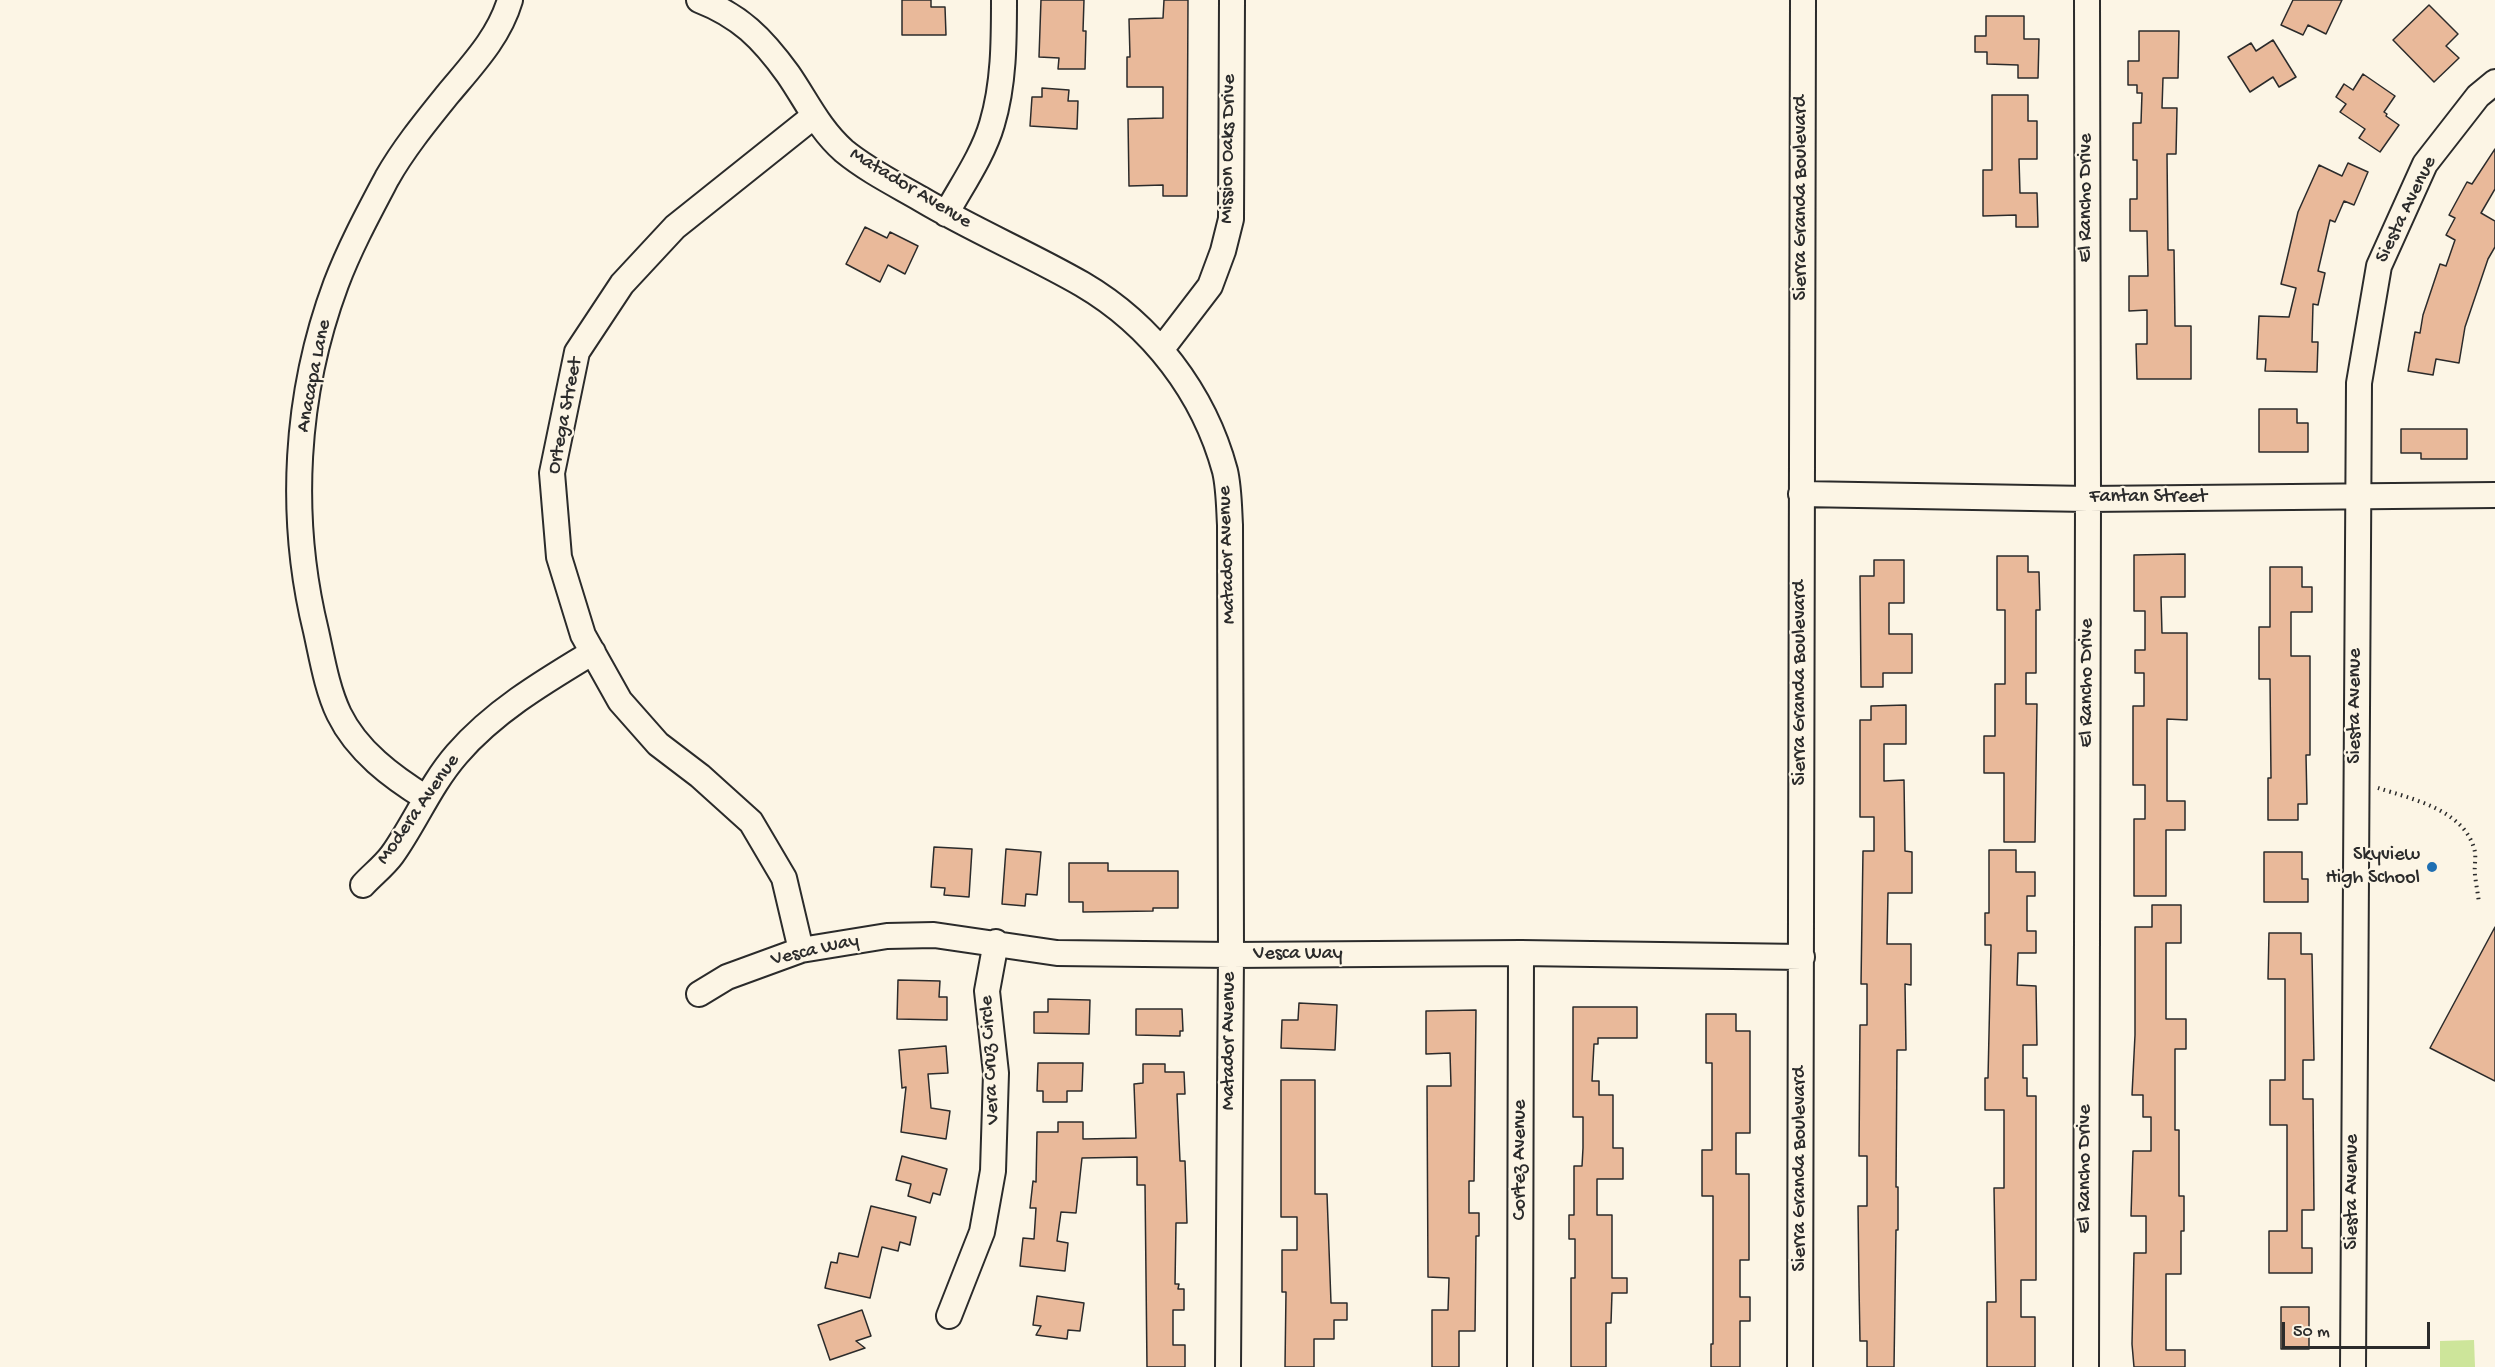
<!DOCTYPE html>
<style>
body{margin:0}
#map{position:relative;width:2495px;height:1367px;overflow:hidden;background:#fcf5e5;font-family:"Gochi Hand",sans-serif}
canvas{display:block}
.scale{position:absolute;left:2282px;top:1322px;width:148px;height:27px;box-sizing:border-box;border:3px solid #2b2b2b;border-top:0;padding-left:8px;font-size:18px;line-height:21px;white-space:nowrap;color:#2b2b2b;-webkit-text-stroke:4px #fcf5e5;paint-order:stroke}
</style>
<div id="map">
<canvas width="2495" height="1367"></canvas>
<div class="scale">50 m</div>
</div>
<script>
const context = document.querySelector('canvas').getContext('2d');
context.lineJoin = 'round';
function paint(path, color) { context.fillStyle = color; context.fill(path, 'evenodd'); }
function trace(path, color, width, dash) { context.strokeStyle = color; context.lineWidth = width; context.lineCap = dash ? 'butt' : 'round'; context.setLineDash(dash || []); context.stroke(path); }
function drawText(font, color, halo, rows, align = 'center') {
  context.font = font + ' "Gochi Hand",sans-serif'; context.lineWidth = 4.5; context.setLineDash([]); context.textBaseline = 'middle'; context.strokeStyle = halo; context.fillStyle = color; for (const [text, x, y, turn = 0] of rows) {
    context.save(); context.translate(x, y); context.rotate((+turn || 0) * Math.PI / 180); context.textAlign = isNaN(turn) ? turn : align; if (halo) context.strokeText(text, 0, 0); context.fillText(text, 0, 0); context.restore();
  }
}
const green = new Path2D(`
 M2474,1340L2475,1367H2440V1341Z`);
const building = new Path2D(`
 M902,0H931V7H945L946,35H902Z
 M1041,0H1084L1083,31H1086L1085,69H1058L1059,58L1039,57Z
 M1164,0H1188L1187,196H1163V185L1129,186L1128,119L1163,118V87H1127V57H1130L1129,19L1163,18Z
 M2293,0H2342L2326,34L2308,25L2303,35L2281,25Z
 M2429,5L2458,34L2446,46L2459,58L2434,82L2393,40Z
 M1986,16H2024V39H2039L2038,78H2018V65L1987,64V52H1975V36H1986Z
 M2139,31H2179L2178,78H2163L2162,108H2177L2176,154H2167L2168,250H2174L2175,326H2191V379H2137L2136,344H2147V310L2129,311V276H2148L2147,231H2130V199H2137V160H2133V123H2141L2142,93H2137V85H2128V61H2139Z
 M2273,40L2296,77L2279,87L2273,77L2250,92L2228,57L2251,43L2256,51Z
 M2363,74L2395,96L2384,112L2387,114L2386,116L2399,125L2380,152L2359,138L2365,129L2340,112L2346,104L2336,97L2344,84L2353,90Z
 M1042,88L1069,90L1068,101H1078L1077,129L1030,126L1032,97H1042Z
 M1992,95H2028V121H2037V159H2019L2020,193H2037L2038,227H2016V215L1983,216V170H1992Z
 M2495,149V189L2481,213L2495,221V247L2488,259L2465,327L2459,363L2436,359L2433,375L2408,371L2415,332L2420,333L2423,315L2440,264L2446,266L2455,240L2446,235L2455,218L2449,215L2467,182L2472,184Z
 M2348,163L2368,172L2354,205L2344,201L2335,222L2330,220L2318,271L2325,273L2318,305L2313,304L2312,342H2318L2317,372L2265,371L2266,359H2257L2259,316L2289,317L2296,288L2281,284L2298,212L2319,165L2342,176Z
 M865,227L887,238L890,232L918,246L905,274L888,265L880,282L846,264Z
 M2259,409H2297V423H2308V452H2259Z
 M2401,429H2467V459H2421V453H2401Z
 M2185,554V597H2161L2162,633H2187V720L2167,719V801H2185V830H2166V896H2134V819H2145V785H2133V706H2144V673H2135V650H2145V611H2134V555Z
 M1997,556H2028V572H2039L2040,610H2036V673H2026V704H2037L2035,842H2004V773H1984V736H1995V684H2005V610H1997Z
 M1874,560H1904V603H1889V634H1912V673H1883V687H1861L1860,576H1874Z
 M2270,567H2302V587H2312V612H2291V656H2310V755H2306L2307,804H2298V820H2268V778H2271L2270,679H2259V627H2270Z
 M1906,705V744H1884V781L1904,780L1905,851L1912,852V893H1888L1887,944H1911V985L1905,984L1906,1050H1897L1896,1187H1898V1230H1896L1894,1367H1867V1341H1860L1859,1286L1858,1206H1867V1156H1859L1860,1025H1867V984H1861L1863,851H1874V817H1860V720H1871V706Z
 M934,847L972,849L969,897L944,895L945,888L931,887Z
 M1006,849L1041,852L1037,895L1026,894L1025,906L1002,904Z
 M1989,850H2016V872H2035V896H2027V931H2036V953H2018L2017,985L2036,986L2037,1045H2023V1078H2027V1096H2036V1280H2021V1317H2035V1367H1987V1302H1996L1994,1188H2004V1110H1985V1078H1988L1991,945H1985V913H1989Z
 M2264,852H2302V879H2308V902H2264Z
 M1069,863H1108V871H1178V908H1153V911L1083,912V902H1069Z
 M2152,905H2181V943H2166V1019H2186V1049H2175V1130H2179V1196H2184V1231H2181V1274H2166V1350H2185V1367H2134L2132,1344L2134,1253H2146V1216H2131L2133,1151H2151V1117H2143V1095H2132L2135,1035V927H2152Z
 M2495,927V1081L2430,1048Z
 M2269,933H2301V954H2312L2314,1060H2303V1099H2313L2314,1210H2302V1248H2312V1273H2269V1231H2287V1125H2270V1080H2285V979H2268Z
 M898,980L940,981L939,997H947V1020L897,1019Z
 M1048,999L1090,1000L1089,1034L1034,1033V1012H1048Z
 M1299,1003L1337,1005L1335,1050L1281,1048L1282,1020H1298Z
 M1573,1007H1637V1038H1598V1044H1594L1592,1081H1599V1095H1613V1148H1623V1179H1597V1215H1612V1278H1627V1293H1612L1611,1323H1606V1367H1571V1278H1575V1239H1569V1215H1574V1166H1582L1583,1148V1117H1573Z
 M1136,1009H1182L1183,1031H1180V1036L1136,1035Z
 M1476,1010L1474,1181H1469V1213H1479V1236H1476L1475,1331H1459V1367H1432V1310H1448L1449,1278L1428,1277L1427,1086H1451L1450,1053L1426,1054V1011Z
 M1706,1014H1736V1031H1750V1133H1736V1174H1749V1260H1740V1297H1750V1321H1740V1367H1711V1344H1713V1196H1702V1150H1712V1063H1706Z
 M946,1046L948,1073L928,1074L931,1108L950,1111L946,1139L901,1132L906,1087L902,1088L899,1050Z
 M1038,1063H1083L1082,1091H1067V1102H1043V1091H1037Z
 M1143,1064H1165V1072H1184L1185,1094H1177L1180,1161H1185L1187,1223H1176L1175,1284H1179L1178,1289H1184V1310H1173V1345H1185V1367H1147L1145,1185H1137V1157L1082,1158L1076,1213L1061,1212L1057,1241L1068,1243L1065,1271L1020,1266L1023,1238L1034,1239L1036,1208H1030L1033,1181L1036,1182L1037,1132H1058V1122H1083V1139L1136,1138L1134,1084L1143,1083Z
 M1281,1080H1315V1194H1327L1331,1303H1347V1320H1334V1339H1314V1367H1285L1286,1292H1282V1250H1297V1217H1281Z
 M902,1156L947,1169L940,1195L933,1193L930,1203L908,1196L911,1184L896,1180Z
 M871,1206L916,1217L910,1245L900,1242L898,1251L882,1247L870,1298L825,1288L831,1262L837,1263L839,1253L858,1257Z
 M1037,1296L1084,1303L1080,1331L1068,1330L1067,1339L1036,1335L1041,1326L1033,1325Z
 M2281,1307H2309V1349H2281Z
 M862,1310L871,1336L856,1341L865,1348L830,1360L818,1325Z`);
const path = new Path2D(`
 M2378,788C2412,799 2466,810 2475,852C2476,859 2474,867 2475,875C2476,884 2478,894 2479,903`);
const street = new Path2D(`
 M699,0C740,16 762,38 788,74C806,100 819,129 844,151C867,170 895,184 921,199C973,230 1030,254 1082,284C1152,325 1204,393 1225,471C1229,488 1229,508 1230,525L1231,955L1228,1367
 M946,214C962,185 983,155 992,124C1004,84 1004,41 1004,0
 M1161,350L1210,286L1223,251L1231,219L1232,0
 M1801,494L2088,499L2495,495
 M426,798C392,777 357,751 339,714C327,689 322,658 316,631C288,517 295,394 336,284C350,247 369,212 387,178C404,148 427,120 448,94C473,64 499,37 510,0
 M363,885C372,875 384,866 392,855C415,823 430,785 457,754C494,711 545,681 593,652
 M801,950L784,878L751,822L700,776L658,744L620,701L583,635L559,557L552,473L577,352L622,284L675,227L814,116
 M699,994L727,977L801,950L887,936L934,935L1057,953L1231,955L1521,953L1802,957
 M949,1316L982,1232L993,1171L996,1073L987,991L996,942
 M1520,1367L1521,953
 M1800,1367L1803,0
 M2086,1367L2088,499L2087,0
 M2353,1367L2359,383L2379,266L2425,164L2478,96L2495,82`);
const markers = [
 [2432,867,6,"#1f6fb2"]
];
const streetNames = [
 ["Mission Oaks Drive",1229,149,-89],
 ["Matador Avenue",910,189,31],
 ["Sierra Granda Boulevard",1802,198,-90],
 ["El Rancho Drive",2087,198,-90],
 ["Siesta Avenue",2407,210,-64],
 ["Anacapa Lane",315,376,-79],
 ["Ortega Street",566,416,-79],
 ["Fantan Street",2148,498],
 ["Matador Avenue",1228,555,-92],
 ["Sierra Granda Boulevard",1801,683,-90],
 ["El Rancho Drive",2088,683,-90],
 ["Siesta Avenue",2356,706,-90],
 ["Modera Avenue",419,810,-55],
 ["Vesca Way",815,951,-13],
 ["Vesca Way",1298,955],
 ["Matador Avenue",1230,1041,-90],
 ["Vera Cruz Circle",991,1060,-93],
 ["Cortez Avenue",1521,1160,-90],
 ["Sierra Granda Boulevard",1801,1169,-90],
 ["El Rancho Drive",2086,1169,-90],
 ["Siesta Avenue",2353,1192,-90]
];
const poiNames = [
 ["Skyview",2420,856],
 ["High School",2420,879]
];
paint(green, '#cde59a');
paint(building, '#e9b99a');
trace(building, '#2b2b2b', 1.5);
trace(street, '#2b2b2b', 28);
trace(path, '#2b2b2b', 4, [1.5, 4.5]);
trace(street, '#fcf5e5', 24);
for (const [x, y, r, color] of markers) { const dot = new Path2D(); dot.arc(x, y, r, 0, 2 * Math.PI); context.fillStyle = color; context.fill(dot); trace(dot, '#fcf5e5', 2); }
drawText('20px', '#2b2b2b', '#fcf5e5', streetNames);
drawText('20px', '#2b2b2b', '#fcf5e5', poiNames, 'right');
</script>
